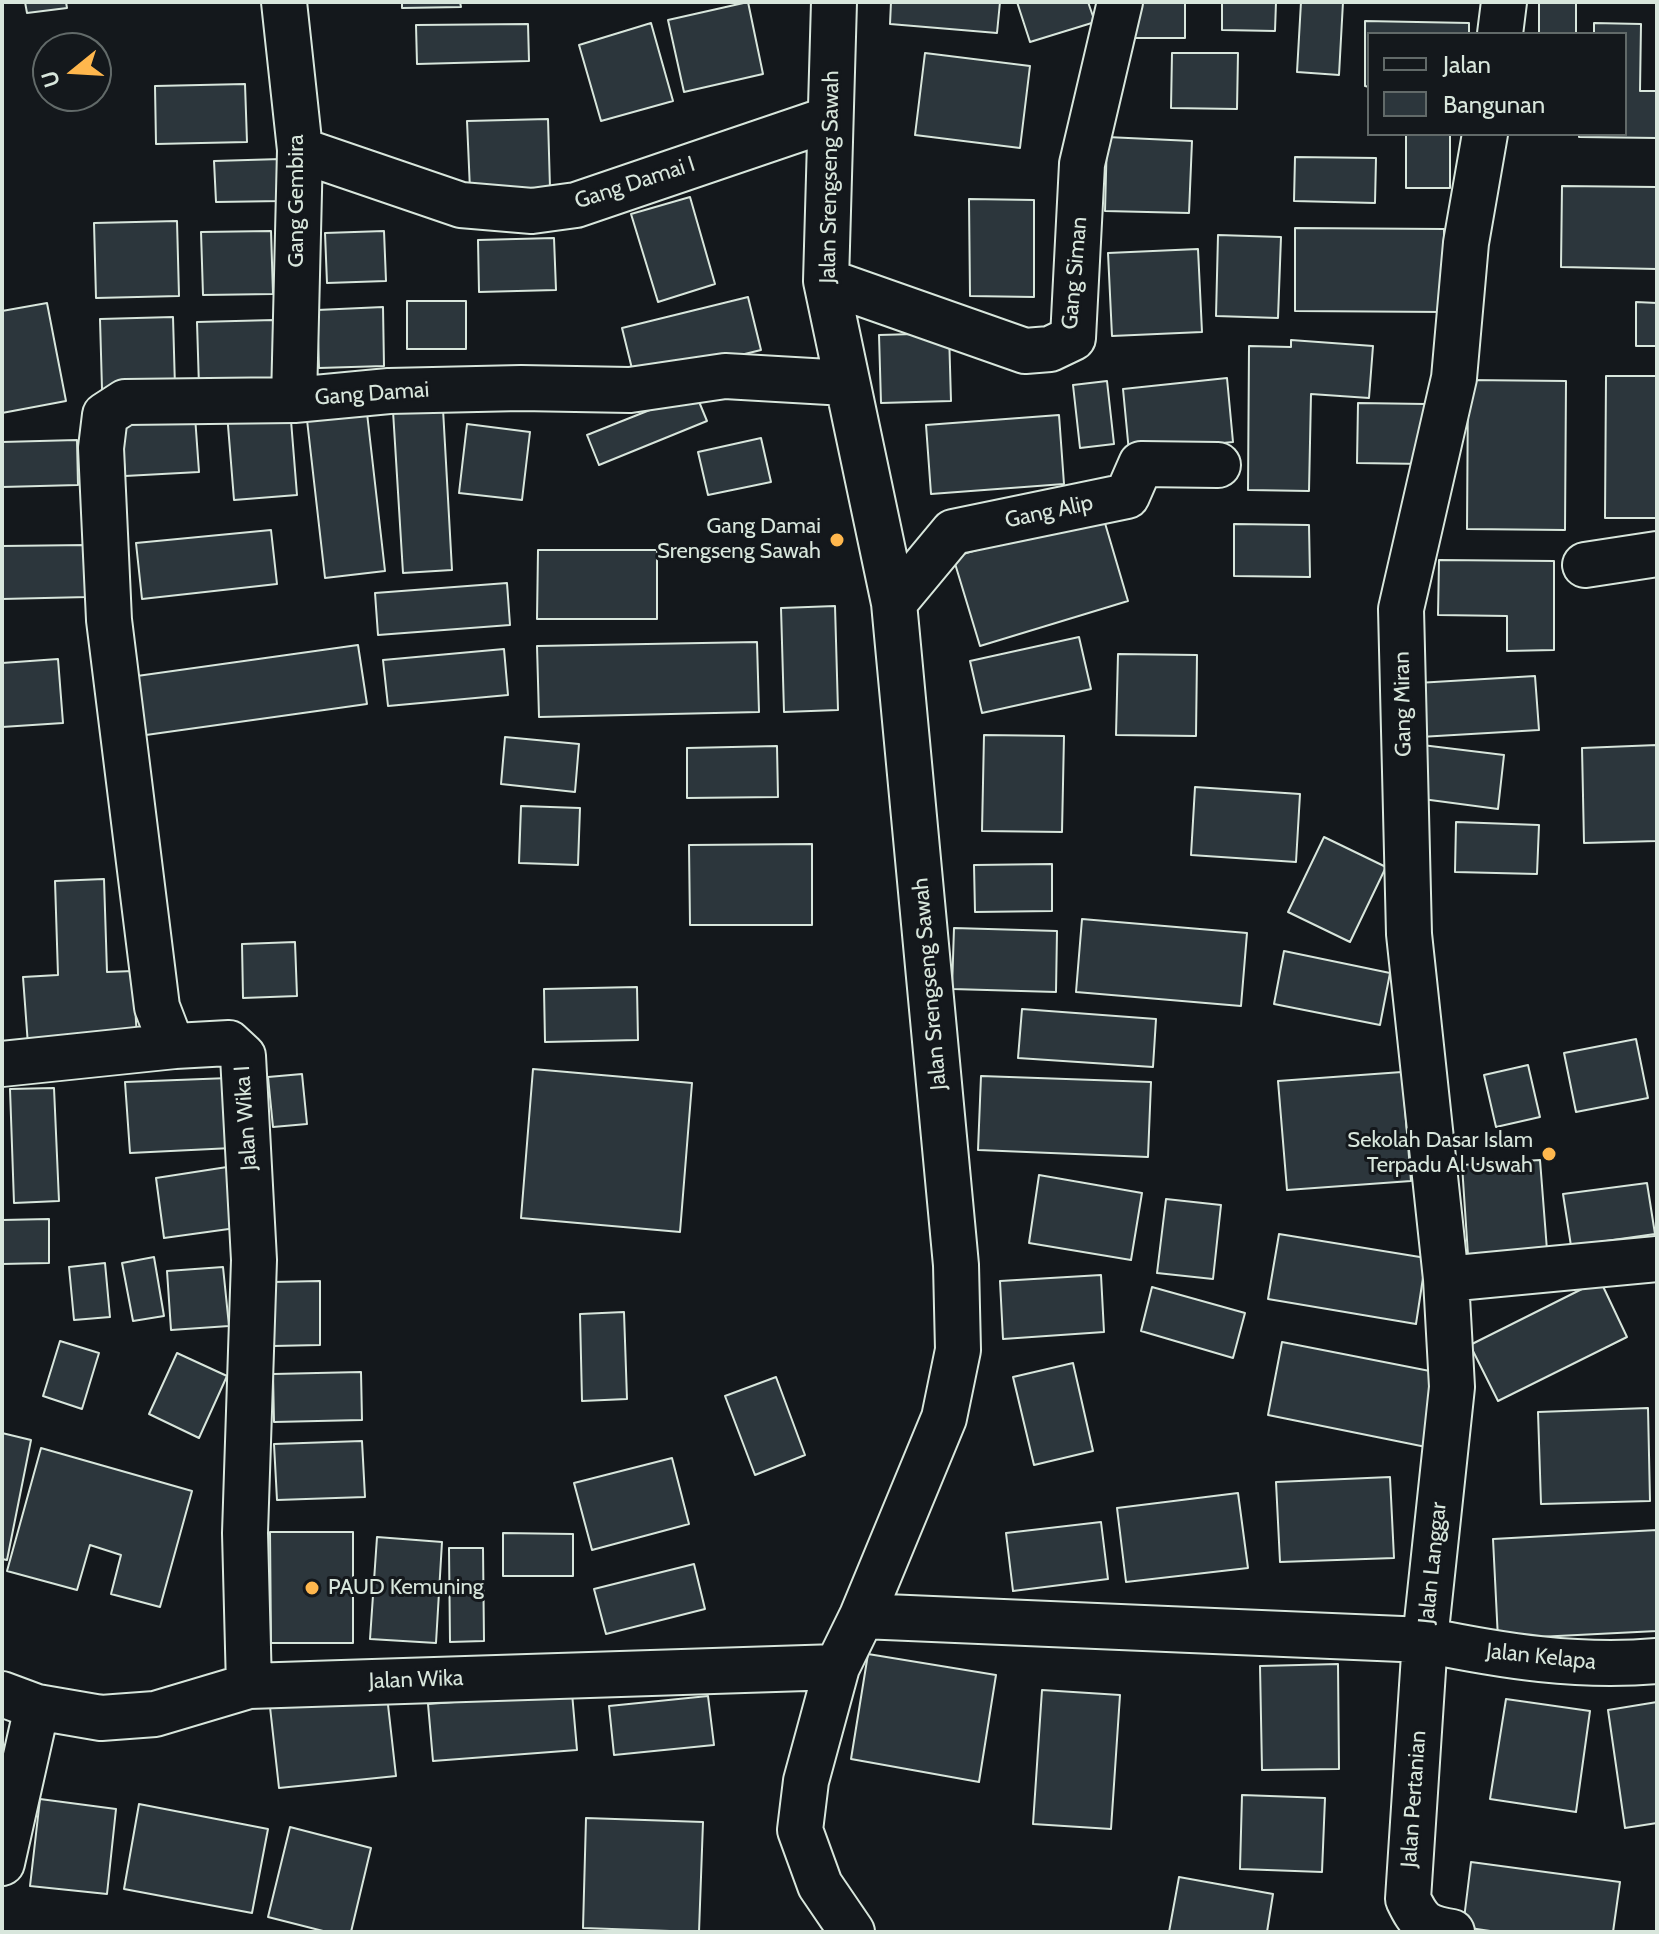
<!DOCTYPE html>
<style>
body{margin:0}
#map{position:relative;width:1659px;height:1934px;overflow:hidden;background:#14181c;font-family:Cabin,sans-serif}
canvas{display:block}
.frame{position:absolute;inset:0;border:4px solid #d8e6dc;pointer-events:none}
.legend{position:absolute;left:1367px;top:32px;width:260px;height:104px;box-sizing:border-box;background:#14181c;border:2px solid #626a69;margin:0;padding:10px 14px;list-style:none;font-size:24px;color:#d8e6dc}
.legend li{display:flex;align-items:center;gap:16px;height:40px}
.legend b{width:40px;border:2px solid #626a69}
.north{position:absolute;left:32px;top:32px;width:80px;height:80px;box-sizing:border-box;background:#14181c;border:2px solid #626a69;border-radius:50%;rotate:252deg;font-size:22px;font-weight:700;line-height:32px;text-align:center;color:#d8e6dc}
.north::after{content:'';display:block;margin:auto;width:28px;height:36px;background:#ffb74d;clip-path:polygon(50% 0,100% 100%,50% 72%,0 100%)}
</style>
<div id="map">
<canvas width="1659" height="1934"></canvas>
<div class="frame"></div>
<ul class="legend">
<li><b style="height:10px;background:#14181c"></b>Jalan</li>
<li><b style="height:22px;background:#2c363c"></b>Bangunan</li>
</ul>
<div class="north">U</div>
</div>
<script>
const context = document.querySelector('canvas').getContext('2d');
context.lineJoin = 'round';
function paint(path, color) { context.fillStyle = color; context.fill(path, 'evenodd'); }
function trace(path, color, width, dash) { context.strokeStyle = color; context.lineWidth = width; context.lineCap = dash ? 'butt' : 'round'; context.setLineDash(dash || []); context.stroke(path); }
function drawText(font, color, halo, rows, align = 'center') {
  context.font = font + ' Cabin,sans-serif'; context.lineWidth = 6; context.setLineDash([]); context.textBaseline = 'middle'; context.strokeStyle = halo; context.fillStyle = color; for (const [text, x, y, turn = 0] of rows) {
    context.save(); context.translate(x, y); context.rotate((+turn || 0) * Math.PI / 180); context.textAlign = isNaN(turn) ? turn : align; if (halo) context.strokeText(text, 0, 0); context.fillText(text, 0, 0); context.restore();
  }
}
const building = new Path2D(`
 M25,2H66L67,8L27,13Z
 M402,2H460L461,7L402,8Z
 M748,2L763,74L684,92L668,20Z
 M891,2H1000L997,33L890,24Z
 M1017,2H1088L1095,22L1030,42Z
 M1132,2H1185V38H1131Z
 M1222,2H1276L1275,31L1222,30Z
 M1301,2H1343L1339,75L1297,72Z
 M1539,2H1576V34H1539Z
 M1365,21L1469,23V34H1369V87L1365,86Z
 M651,23L673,101L601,121L579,45Z
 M1594,23L1641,24L1640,91H1657V138L1579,137V134H1625V34H1594Z
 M528,24L529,61L417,64L416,25Z
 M925,53L1030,66L1020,148L915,135Z
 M1172,53H1238L1237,109L1171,108Z
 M245,84L247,142L156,144L155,86Z
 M548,119L550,188L470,190L467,121Z
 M1406,134H1450V188H1406Z
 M1107,137L1192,141L1189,213L1105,211Z
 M1295,157L1376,158L1375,203L1294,201Z
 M281,159L282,201L216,202L214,161Z
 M1562,186L1657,187V269L1561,267Z
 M690,197L715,284L658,302L631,214Z
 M969,199L1034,200V297L970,296Z
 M177,221L179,296L96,298L94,223Z
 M1295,228L1444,229V312L1295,311Z
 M271,231L273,294L203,295L201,232Z
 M384,231L386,281L327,283L325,233Z
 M1218,235L1281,237L1278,318L1216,316Z
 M554,238L556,290L479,292L478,240Z
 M1198,249L1202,332L1112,336L1108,253Z
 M748,297L761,350L635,381L622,328Z
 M407,301H466V349H407Z
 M1636,302L1657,303V346H1636Z
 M47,303L66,401L2,413V311Z
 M383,307L384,366L319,368L317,310Z
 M173,317L175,387L102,389L100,319Z
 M274,320L275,385L199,387L197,322Z
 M949,333L951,401L881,403L879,335Z
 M1291,340L1373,346L1369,398L1311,394L1309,491L1248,490L1249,346L1291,347Z
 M1606,376H1657V518H1605Z
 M1227,378L1233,442L1129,452L1123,389Z
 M1468,380L1566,381L1565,530L1467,529Z
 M1107,381L1114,444L1080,448L1073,385Z
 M695,392L707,421L599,465L587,435Z
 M1358,403L1426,404L1425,464L1357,463Z
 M290,408L297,495L234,500L227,413Z
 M443,409L452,570L403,573L393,411Z
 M367,413L385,571L325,578L307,420Z
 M1059,415L1064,484L931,494L926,425Z
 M195,416L199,472L125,476L121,420Z
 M467,424L530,432L522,500L459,493Z
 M761,438L771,482L708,495L698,452Z
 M77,440L78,485L2,487V442Z
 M1102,513L1128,601L980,646L953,557Z
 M1234,524L1309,525L1310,577L1234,576Z
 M271,530L277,584L142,599L136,543Z
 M87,545L88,597L2,599V546Z
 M538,550H657V619H537Z
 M1439,560L1554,561V650L1507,651V616L1438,615Z
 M507,583L510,625L378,635L375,593Z
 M835,606L838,710L784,712L781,608Z
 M1079,637L1091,689L982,713L970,661Z
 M757,642L759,712L539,717L537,646Z
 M358,645L367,704L146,735L137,676Z
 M504,649L508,695L388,706L383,660Z
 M1118,654L1197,655L1196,736L1116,735Z
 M58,659L63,723L2,727V663Z
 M1535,676L1539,730L1420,737L1417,683Z
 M984,735L1064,736L1062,832L982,831Z
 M505,737L579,744L575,792L501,784Z
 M1422,745L1504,755L1498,809L1415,798Z
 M1657,745V841L1584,843L1582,748Z
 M777,746L778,797L687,798V748Z
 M1195,787L1300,794L1296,862L1191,855Z
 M521,806L580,808L578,865L519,863Z
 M1456,822L1539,825L1537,874L1455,872Z
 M1324,837L1386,867L1350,942L1288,912Z
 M812,844V925H690L689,845Z
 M1052,864V911L975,912L974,865Z
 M104,879L107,972L133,971L137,1038L28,1045L23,977L58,975L55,881Z
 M1082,919L1247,933L1241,1006L1076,992Z
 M954,928L1057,931L1056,992L952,989Z
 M295,942L297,996L243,998L242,944Z
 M1284,951L1390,973L1380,1025L1274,1004Z
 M637,987L638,1040L545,1042L544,989Z
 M1022,1009L1156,1019L1153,1067L1018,1058Z
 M1636,1039L1648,1098L1576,1112L1564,1053Z
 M1528,1065L1540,1117L1496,1127L1484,1075Z
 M533,1069L692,1083L680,1232L521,1218Z
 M1402,1072L1411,1181L1287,1190L1278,1081Z
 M302,1074L307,1124L273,1127L268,1077Z
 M981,1076L1151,1082L1148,1157L978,1150Z
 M229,1078L232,1148L130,1153L125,1082Z
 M54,1088L59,1201L14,1203L10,1089Z
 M1540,1160L1547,1250L1468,1255L1462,1165Z
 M227,1167L236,1228L164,1238L156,1178Z
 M1039,1175L1142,1193L1131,1260L1029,1243Z
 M1647,1183L1655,1234L1571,1246L1563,1194Z
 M1166,1199L1221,1205L1213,1279L1157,1273Z
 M49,1219V1263L2,1264V1220Z
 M1279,1234L1426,1258L1416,1324L1268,1299Z
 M154,1257L164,1316L133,1321L122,1263Z
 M105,1263L110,1317L74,1320L69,1267Z
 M223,1267L229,1326L171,1330L167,1271Z
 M1101,1275L1104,1332L1003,1339L1000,1281Z
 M1600,1280L1627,1337L1498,1401L1470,1345Z
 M320,1281V1345L273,1346L272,1282Z
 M1152,1287L1245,1313L1233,1358L1141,1331Z
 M624,1312L627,1399L582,1401L580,1314Z
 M60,1341L99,1353L82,1409L43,1396Z
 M1282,1342L1440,1373L1426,1447L1268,1415Z
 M177,1353L227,1376L199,1438L149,1414Z
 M1073,1363L1093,1451L1034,1465L1013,1377Z
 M361,1372L362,1420L274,1422L273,1374Z
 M776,1377L805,1455L755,1475L725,1396Z
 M1648,1408L1650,1501L1541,1504L1538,1412Z
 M2,1433L31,1440L7,1560L2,1559Z
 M362,1441L365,1497L277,1500L274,1444Z
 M41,1448L192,1491L160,1607L111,1594L121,1555L90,1545L77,1590L7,1571Z
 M672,1458L689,1524L592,1550L574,1483Z
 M1390,1477L1394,1558L1280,1562L1276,1482Z
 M1238,1493L1248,1568L1126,1582L1117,1508Z
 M1101,1522L1108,1579L1013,1591L1006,1533Z
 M1657,1530V1631L1498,1639L1493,1539Z
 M270,1532H353V1643H271Z
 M503,1533L573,1534V1576H503Z
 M377,1537L442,1542L436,1643L370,1639Z
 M449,1548H483L484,1641L450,1642Z
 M694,1564L705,1609L606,1634L594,1589Z
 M868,1654L996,1675L979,1782L851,1759Z
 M1338,1664L1339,1769L1262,1770L1260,1666Z
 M1042,1690L1120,1695L1111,1829L1033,1824Z
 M572,1693L577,1750L433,1761L428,1704Z
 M387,1696L396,1776L279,1788L270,1707Z
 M708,1696L714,1745L614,1755L609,1706Z
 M1506,1699L1590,1711L1576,1812L1490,1799Z
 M1657,1702V1823L1625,1828L1608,1710Z
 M1242,1795L1325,1798L1322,1872L1240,1869Z
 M40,1799L116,1809L107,1894L30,1886Z
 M139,1804L268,1829L252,1913L124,1889Z
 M586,1818L703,1822L699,1932L583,1928Z
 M290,1827L371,1848L351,1932H327L268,1917Z
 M1471,1862L1620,1882L1613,1932H1497L1463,1927Z
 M1179,1877L1273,1894L1267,1932H1169Z`);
const minor = new Path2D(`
 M284,2L300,150L294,400
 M834,2L826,281L894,603L956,1265L958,1350L944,1418L862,1616L837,1667L806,1781L800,1830L820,1885L852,1932
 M1500,34L1504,2
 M300,150L461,205L532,211L576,205L829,119
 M826,281L1025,351L1050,349L1073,338L1082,164L1120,2
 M1585,565L1657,554
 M894,603L953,532L1127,496L1141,464L1218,465
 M2,1064L175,1046
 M1446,1279L1409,934L1401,609L1454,378L1466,243L1485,134
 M862,1616L1425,1640L1452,1387L1446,1279L1657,1259
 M249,1686L245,1533L254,1260L243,1056L229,1043L175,1046L167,1033L157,1007L109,620L101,448L105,415L125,402L294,400L389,391L521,388L630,390L725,376L846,383
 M2,1694L37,1707L101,1718L155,1714L249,1686L837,1667
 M2,1863L37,1707
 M1452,1932C1425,1927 1420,1924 1408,1899L1425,1640C1502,1656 1579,1668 1657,1661`);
const markers = [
 [837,540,8,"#ffb74d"],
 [1549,1154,8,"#ffb74d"],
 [312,1588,8,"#ffb74d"]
];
const streetNames = [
 ["Jalan Srengseng Sawah",830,177,-89],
 ["Gang Damai I",635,183,-18],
 ["Gang Gembira",297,201,-90],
 ["Gang Siman",1075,273,-85],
 ["Gang Damai",372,394,-4],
 ["Gang Alip",1049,512,-12],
 ["Gang Miran",1403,704,-91],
 ["Jalan Srengseng Sawah",930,984,-95],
 ["Jalan Wika I",246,1118,-94],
 ["Jalan Langgar",1433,1563,-84],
 ["Jalan Kelapa",1541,1657,6],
 ["Jalan Wika",416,1680,-2],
 ["Jalan Pertanian",1414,1799,-86]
];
const poiNames = [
 ["Gang Damai",821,527],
 ["Srengseng Sawah",821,552],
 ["Sekolah Dasar Islam",1533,1141],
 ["Terpadu Al Uswah",1533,1166],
 ["PAUD Kemuning",328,1588,"left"]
];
paint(building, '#2c363c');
trace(building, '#d8e6dc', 2);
trace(minor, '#d8e6dc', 48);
trace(minor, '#14181c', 44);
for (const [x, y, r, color] of markers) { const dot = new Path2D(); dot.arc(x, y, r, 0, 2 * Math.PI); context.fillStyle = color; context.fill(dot); trace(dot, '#14181c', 3); }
drawText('22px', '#d8e6dc', '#14181c', streetNames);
drawText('22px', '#d8e6dc', '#14181c', poiNames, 'right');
</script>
